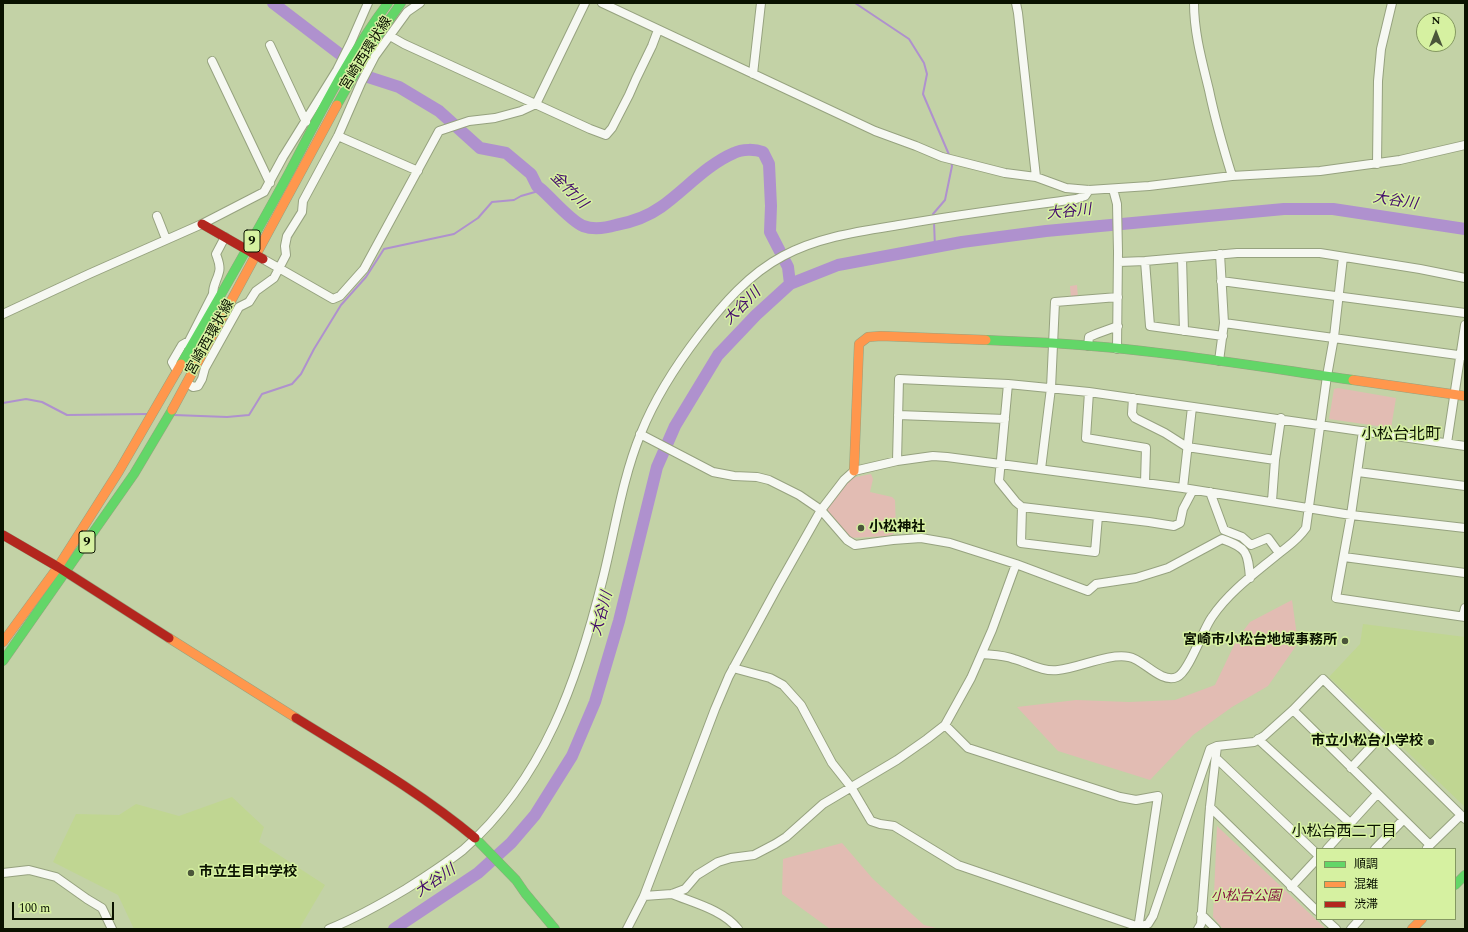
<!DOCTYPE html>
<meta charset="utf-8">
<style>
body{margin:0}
#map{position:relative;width:1468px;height:932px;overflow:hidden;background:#c3d2a6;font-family:Spectral,"Noto Sans JP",serif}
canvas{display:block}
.frame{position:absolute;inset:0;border:4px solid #0a1200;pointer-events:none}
.legend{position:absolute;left:1316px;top:848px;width:140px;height:72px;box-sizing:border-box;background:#d6f1a1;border:1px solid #849861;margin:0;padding:5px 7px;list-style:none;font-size:12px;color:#0a1200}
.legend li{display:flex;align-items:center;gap:8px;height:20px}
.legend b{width:20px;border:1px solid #849861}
.north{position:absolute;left:1416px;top:12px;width:40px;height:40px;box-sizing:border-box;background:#d6f1a1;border:1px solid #849861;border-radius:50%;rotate:0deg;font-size:11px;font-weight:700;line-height:16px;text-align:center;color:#0a1200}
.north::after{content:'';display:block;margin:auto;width:14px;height:18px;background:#4b553a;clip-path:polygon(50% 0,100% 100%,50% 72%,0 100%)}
.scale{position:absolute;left:12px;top:902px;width:102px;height:18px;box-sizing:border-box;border:2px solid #0a1200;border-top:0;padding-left:5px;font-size:12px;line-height:14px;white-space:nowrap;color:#0a1200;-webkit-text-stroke:3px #d6f1a1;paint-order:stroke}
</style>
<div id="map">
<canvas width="1468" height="932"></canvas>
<div class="frame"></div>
<ul class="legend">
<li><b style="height:5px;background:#63d668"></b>順調</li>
<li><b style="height:5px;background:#ff974d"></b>混雑</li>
<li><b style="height:5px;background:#b3261e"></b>渋滞</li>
</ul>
<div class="north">N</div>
<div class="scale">100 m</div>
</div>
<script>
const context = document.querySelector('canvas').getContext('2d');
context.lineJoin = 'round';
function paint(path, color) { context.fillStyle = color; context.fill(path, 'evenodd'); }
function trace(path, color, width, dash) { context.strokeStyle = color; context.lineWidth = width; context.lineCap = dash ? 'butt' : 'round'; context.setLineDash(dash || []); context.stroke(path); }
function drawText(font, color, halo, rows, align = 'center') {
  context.font = font + ' Spectral,"Noto Sans JP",serif'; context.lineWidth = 3; context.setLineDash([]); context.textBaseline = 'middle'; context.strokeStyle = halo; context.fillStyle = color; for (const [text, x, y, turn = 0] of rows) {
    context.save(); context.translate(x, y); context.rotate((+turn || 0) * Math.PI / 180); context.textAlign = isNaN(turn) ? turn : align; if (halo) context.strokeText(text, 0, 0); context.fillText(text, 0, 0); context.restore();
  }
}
const built = new Path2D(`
 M1363,624L1465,637V807L1329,677L1360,644Z
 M232,797L264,827L259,842L325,885L299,929H134L118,895L53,862L76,814L119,815L136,804L179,816Z`);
const green = new Path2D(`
 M1077,285L1078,298H1071L1070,286Z
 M1338,388L1396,398L1391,428L1329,419L1334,389Z
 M871,474L873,479L870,492L892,497L895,500L896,530L893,534L888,536L849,538L844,535L827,509L846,482L856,477Z
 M1292,600L1298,643L1268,686L1232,707L1193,735L1150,780L1058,751L1017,707L1076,700L1129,702L1175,700L1215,685L1237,639L1250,622Z
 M1217,826L1326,929H1223L1213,917Z
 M842,843L873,879L924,925L940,929H830L782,894L783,859Z`);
const stream = new Path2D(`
 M855,3L909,39L924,63L927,74L923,94L950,157
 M934,218L933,214L945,200L952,166L951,161
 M934,222L935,247
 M3,403L26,399L42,402L67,415L148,414
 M174,415L227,417L249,415L262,394L292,384L301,374L314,349L341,305L366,277L384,249L454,234L478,218L492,202L514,200L521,196L542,190`);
const river = new Path2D(`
 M273,3L341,55L354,70L362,75L399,87L439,111L480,148L506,153L531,174L537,186L542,190C553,200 571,221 583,226C594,230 606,228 616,225C632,222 647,217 661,207C685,190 706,165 734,153C742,149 755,149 763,152L769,164L771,206L770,232L788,267L790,284
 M394,929L478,873L511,843L535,815L572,756L595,702L619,621L657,467L675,426L718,355L756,315L790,284L838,265L962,242L1046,231L1284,209H1333L1465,229`);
const street = new Path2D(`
 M602,3L875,131L916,146L942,157L1005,173L1036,177L1066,188L1089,190L1149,186L1232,176L1320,171L1400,160L1465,145
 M1016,3L1018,13L1036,177
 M1194,3C1194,33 1202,61 1209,90C1215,119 1223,147 1232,176
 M390,36L404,44L590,129L606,135L612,128L629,95L636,79L652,46L658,30
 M270,45L306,122
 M212,61L270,183
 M753,74L761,3
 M338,136L418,171
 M1377,164L1378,81L1381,49L1392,3
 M1113,189L1117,204L1118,252L1117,349
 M157,216L166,239
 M1182,258L1184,331
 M263,259L333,299L340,296L364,269L439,131L469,121L495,118L521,111L536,104L585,3
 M1145,261L1150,326L1223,336
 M1119,262L1145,261L1237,253H1320L1420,269L1465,278
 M1221,281L1465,313
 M3,314L89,274L202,224L264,192L283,157L337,70L351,42L368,3
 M1224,323L1465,356
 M1088,346L1089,337L1096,334L1118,326
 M1219,361L1224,323L1220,254
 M177,371L172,362L182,345L189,341L213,294C213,284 217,281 219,272C221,266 218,260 216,254L225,237
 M187,383L193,387L198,386L202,379L205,368L239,307L249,302L256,291L274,278L286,255L285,246L287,236L302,212L303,201L338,136L361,83L375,56L407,12L420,3
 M1008,384L999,481L1016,502L1022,507L1149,522L1174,526L1180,523L1183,509L1193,490
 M1089,392L1086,438L1146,448L1145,483
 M1133,398L1132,414L1135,418L1165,433L1187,447L1275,460
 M898,415L1005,419
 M1363,431L1351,515L1336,598L1465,617
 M640,434L713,472L734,476L757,477L769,480L799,495L821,510L847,540L855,545L893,540L921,538L950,543L1016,564L1088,591L1096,584L1136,578L1168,568L1222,539C1247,548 1248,552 1250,578
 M1447,443L1465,325
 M897,461L899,379L1008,384L1089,392L1465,446
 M1041,469L1051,388L1055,302L1118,297
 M1358,472L1465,486
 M1183,488L1192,407
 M1210,492L1224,530L1242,537L1251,545L1268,538L1279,553
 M1272,501L1275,460L1281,418
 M1022,507L1021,543L1095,552L1098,516
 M1344,557L1465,573
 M1463,616L1465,608
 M982,654C992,655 1004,655 1014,659C1029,663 1042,672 1058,670C1079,668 1108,653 1129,657C1143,659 1161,684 1177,677C1189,672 1203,629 1212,617C1229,592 1254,574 1277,555C1289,545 1297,541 1306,528L1327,376L1334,337L1343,257
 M733,668L770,678L783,685L801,705L832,763L851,787L871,821L880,824L894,826L958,865L1139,927L1148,924L1153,916L1210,749L1217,746L1254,742L1264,736L1293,710L1323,679L1465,819
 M1293,710L1430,845
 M945,725L968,748L1120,797L1136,800L1158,796L1138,929
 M1258,739L1350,823
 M1216,758L1317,854
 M1351,768L1381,736
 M1210,807L1317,911
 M1427,848L1461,815
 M1327,849L1377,794
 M1375,849L1403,820
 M3,873L29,870L56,877L87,899L102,908L112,929
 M1291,887L1317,859
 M672,894C694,903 723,910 738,929
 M644,896L672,894L685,889L697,875L718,862L731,858L754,855L775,844L786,837L823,804L897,760L927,739L945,725L971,678L992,630L1016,564
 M1201,914L1216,929
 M1325,919L1336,929
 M329,929C356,918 381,904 406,889C425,877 445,864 463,850C544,779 578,679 603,578C615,530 622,479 641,433C655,398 677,364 700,334C723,304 749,274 783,256C820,236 863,231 905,224C962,214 1019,207 1076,199L1085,196L1089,190
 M627,929L644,896L715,709L729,676L778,586L821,510L844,480L854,471L897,461L933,456L947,457L1183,488L1351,515L1465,528
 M1198,929L1201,924L1210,807L1217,746
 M1351,929L1360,919`);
const fast = new Path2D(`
 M337,105L368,50L401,3
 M986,340C1008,341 1030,342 1052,343C1153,349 1254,366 1353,380
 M181,364C218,300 255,236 290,171C320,114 349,55 388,3
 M3,661L134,474L172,410
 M479,842L516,880L525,893L555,929
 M1455,885L1465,875`);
const slow = new Path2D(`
 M1353,380L1465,396
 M172,410L337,105
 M854,471L859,344L868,337L881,336L986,340
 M169,638L296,718
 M3,642L58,567L119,471L181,364
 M1412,929L1422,919`);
const jam = new Path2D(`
 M202,224L263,259
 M3,535L58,567L169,638
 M296,718C357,756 420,792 475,838`);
const markers = [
 [861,528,4,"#4b553a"],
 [1345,641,4,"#4b553a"],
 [1431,742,4,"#4b553a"],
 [191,873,4,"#4b553a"]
];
const shields = [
 [252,241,16],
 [87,542,16]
];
const shieldNames = [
 ["9",252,241],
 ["9",87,542]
];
const streetNames = [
 ["宮崎西環状線",367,54,-58],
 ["宮崎西環状線",211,338,-61]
];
const poiNames = [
 ["小松神社",869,528],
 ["宮崎市小松台地域事務所",1337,641,"right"],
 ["市立小松台小学校",1423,742,"right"],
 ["市立生目中学校",199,873]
];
const parkNames = [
 ["小松台公園",1246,897]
];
const waterNames = [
 ["金竹川",568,191,45],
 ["大谷川",1395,202,9],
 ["大谷川",1069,213,-6],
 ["大谷川",743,307,-45],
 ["大谷川",603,614,-75],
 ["大谷川",436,882,-34]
];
const neighbourhoodNames = [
 ["小松台西二丁目",1344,833]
];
const quarterNames = [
 ["小松台北町",1401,436]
];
paint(built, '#c0d692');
paint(green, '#e2bcb3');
trace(stream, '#af91ce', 2);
trace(river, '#af91ce', 12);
trace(street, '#96a27f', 10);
trace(fast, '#96a27f', 10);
trace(slow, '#96a27f', 10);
trace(jam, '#96a27f', 10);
trace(street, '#f6f8f2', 8);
trace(fast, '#63d668', 9);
trace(slow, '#ff974d', 9);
trace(jam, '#b3261e', 9);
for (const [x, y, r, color] of markers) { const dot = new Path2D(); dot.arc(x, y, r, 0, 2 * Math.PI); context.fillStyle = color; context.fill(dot); trace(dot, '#d6f1a1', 1.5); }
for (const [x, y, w] of shields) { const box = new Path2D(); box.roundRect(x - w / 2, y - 11, w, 22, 3); context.fillStyle = '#d6f1a1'; context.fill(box); trace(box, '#0a1200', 1); }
drawText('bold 13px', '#0a1200', null, shieldNames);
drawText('14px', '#0a1200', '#d6f1a1', streetNames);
drawText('bold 14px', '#0a1200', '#d6f1a1', poiNames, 'left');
drawText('italic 14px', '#851241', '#d6f1a1', parkNames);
drawText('italic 15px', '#430b6d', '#d6f1a1', waterNames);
drawText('15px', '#0a1200', '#d6f1a1', neighbourhoodNames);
drawText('16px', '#0a1200', '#d6f1a1', quarterNames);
</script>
